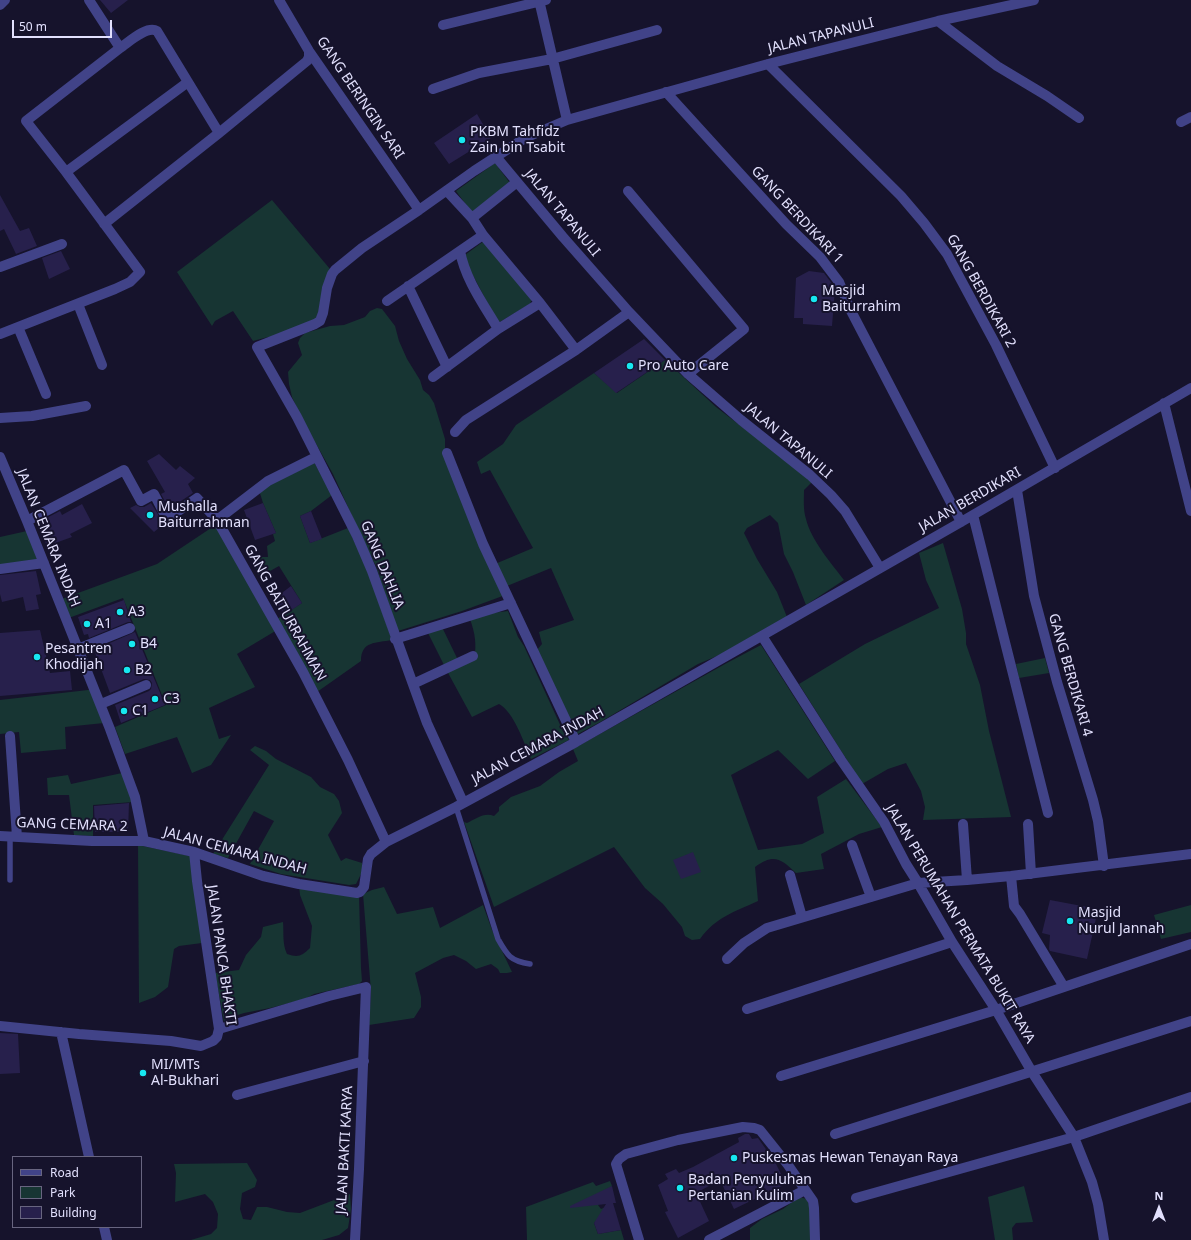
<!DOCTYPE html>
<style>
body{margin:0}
#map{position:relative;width:1191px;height:1240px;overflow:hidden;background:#16132c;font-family:"Noto Sans",sans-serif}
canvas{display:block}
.legend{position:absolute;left:12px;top:1156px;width:130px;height:72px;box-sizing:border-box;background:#16132c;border:1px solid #686580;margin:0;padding:5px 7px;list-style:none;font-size:12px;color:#e2e0fd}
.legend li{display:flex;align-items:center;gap:8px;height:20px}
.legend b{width:20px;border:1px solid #686580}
.north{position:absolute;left:1139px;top:1188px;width:40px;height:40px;-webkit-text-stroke:3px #16132c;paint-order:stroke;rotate:0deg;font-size:11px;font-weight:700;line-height:16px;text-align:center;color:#e2e0fd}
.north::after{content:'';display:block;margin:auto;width:14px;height:18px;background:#e2e0fd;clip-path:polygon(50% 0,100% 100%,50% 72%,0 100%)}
.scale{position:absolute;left:12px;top:20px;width:100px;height:18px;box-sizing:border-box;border:2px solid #e2e0fd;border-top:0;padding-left:5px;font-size:12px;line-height:14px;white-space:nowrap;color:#e2e0fd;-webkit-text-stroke:3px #16132c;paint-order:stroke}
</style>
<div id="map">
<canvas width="1191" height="1240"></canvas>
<ul class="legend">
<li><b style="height:5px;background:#414388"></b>Road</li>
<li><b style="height:11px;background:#173533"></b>Park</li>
<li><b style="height:11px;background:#27204c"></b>Building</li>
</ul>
<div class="north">N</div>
<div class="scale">50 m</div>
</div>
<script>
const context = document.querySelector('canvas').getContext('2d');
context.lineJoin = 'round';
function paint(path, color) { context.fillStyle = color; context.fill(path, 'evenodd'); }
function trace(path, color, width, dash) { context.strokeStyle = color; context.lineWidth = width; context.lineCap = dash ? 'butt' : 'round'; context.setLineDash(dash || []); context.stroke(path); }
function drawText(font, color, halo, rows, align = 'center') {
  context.font = font + ' "Noto Sans",sans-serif'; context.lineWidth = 4; context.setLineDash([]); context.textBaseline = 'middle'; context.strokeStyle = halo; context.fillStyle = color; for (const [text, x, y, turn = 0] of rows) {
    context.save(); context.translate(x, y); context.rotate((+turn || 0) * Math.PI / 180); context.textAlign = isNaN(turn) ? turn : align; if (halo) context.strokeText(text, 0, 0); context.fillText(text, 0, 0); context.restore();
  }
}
const green = new Path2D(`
 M495,163L510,183L472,213L456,191Z
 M272,200L330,269L319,319L277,337H268L253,341L233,311L215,321L212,326L177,272Z
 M484,241L532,299L530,304L498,323L465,260V255Z
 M377,308L382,309L395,326L399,341L407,359L420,380L423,390L429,395L434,403L445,439V455L508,594L462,611L398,631L375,564L368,551L333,474L301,417L292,397L289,384L288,372L302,355L298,343L300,338L305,333L330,326L344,325L365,317L370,311Z
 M665,360L716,407L813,481L804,490C804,500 803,509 806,519C811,540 831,563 844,580L806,605L793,572L784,554L778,523L770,515L747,528L744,533L757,559L777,592L787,617L724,653L698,664L602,721L576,735L536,651L542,644L539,632L574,620L551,568L507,586L495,564L533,548L490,470L481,474L477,462L503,444L516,425L594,373L617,393Z
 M314,462L332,495L311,511L300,516L310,543L348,528L367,569L392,640C376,643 361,641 361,661L317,692L277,619L302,603L279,566L261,576L257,574L253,557H268L267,546L275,541L273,534L276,533L263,503L259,490Z
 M217,524L277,630L237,654L255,687L209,708L219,739L231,735L211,765L192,773L177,737L125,754L115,727L166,705L123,598L66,619L59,600L157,564Z
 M27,531L40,561L0,565V537Z
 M943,543L962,609L966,633V644L980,685L989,731L1011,817L923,820L925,807L921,791L906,763L888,769L862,784L799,684L865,644L939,608L926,580L919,553Z
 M508,611L518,637L524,646L562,729L569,740L531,759C524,743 514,712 499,704L472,717L447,671L427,631L442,627L457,658L474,659C477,645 475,633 470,619L492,613Z
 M761,645L835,761L808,779L778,750L731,775L758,850L802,844L824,833L817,797L846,779L882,827L859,834L821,854L824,869L796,873C781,859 774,853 755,867L758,901C734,912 716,917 700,939L692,940L685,936L682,927L663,904L645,888L614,847L494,907L464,822L467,823C476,819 484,812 494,816L499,811V807L511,797L540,786L559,772L578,761L573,749L725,664Z
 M1045,658L1049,673L1019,678L1016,664Z
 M88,690H91L104,723L65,727L66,749L21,753L19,732L0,734V700Z
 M255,746L266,751L276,759L311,777L320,787L334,794L339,801L342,813L328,835L341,861L346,858L362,863V872L356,884L349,885L281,874L250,864L274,821L254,811L228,858L213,854L269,765L250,750Z
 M122,773L133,802L93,805V836L74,835L69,795H48L47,778L68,775L71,784Z
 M138,845L190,856L202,943L179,946L174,949L168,987L155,997L139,1003Z
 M299,886L359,895L361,968L362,981L359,984L314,994L305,999L270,1008L244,1013L228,1018L224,1022L215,973L239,970L246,955L261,937L263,927L283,922C284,933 282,943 287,954C298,958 302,956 310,948L312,926L300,895Z
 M384,887L397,914L433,907L440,928L483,905L492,930L512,972L507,973H500L498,969L491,964L476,969L466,961L454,955L443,958L415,973L421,997V1007L414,1018L369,1025L371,991L363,894L372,890Z
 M1191,905V932L1161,939L1154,915Z
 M247,1163L257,1180L255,1187L242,1193L240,1209L243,1219L251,1220L257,1207H267L287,1212L300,1213L350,1194L351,1209L348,1228L339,1235L322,1240H191L211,1234L217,1228L218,1214L213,1202L205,1194L175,1202L176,1173L174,1164Z
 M610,1181L612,1186L598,1205L601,1209L612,1204L594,1223L598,1234L621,1230L624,1240H527L526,1207L593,1182L596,1186Z
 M1024,1186L1033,1222L1016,1223L1012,1228L1013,1240H995L988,1197Z
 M799,1197L807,1199L810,1208L811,1240H750V1228L762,1219L783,1209Z`);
const building = new Path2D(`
 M100,0H128L111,13Z
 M477,114L491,138L449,164L434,143Z
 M0,195L20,231L29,228L37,246L16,254L4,229L0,231Z
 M61,251L70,269L49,279L42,258Z
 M809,271L824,273L833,285L835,288L832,326L803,324V318H794L796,278Z
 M644,339L665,360L616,393L594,373Z
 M159,454L176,470L180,466L195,478L188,484L193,493L169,509L161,494L165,492L147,461Z
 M151,503L164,524L154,532L130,508L136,505L140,507H144Z
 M263,503L276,533L255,540L244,510Z
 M82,504L92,523L70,534L72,537L47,546L37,523L60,511L62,515Z
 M311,511L322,539L310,543L300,516Z
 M36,571L41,594L36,595L39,609L26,611L23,597L2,602L0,594V575Z
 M291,586L302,603L284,615L274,599Z
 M124,600L131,622H128L89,638L88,634L84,635L78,617Z
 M40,630L50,673L70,671L72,690L0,696V633Z
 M135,632L165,705L121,723L115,705L149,691L151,689L152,683L150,680L144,679L110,693L94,650Z
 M129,803L128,832H95L94,806Z
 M693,852L701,872L681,879L673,860Z
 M1050,900L1098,909L1087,959L1050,951L1049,949L1050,935L1042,933Z
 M0,1033L18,1034L20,1073L0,1074Z
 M745,1134H749L752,1139L758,1138L775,1162L786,1184L734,1209L720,1180L696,1193L709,1221L678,1238L665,1212L668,1211L658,1185L668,1179L665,1174L676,1169L679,1173L693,1167L739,1142L738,1138Z
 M612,1186L616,1203H613L621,1230L598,1234L594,1223L606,1204L570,1208V1206Z`);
const service = new Path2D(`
 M456,807L498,939C507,955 510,961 530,964
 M10,837V880`);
const minor = new Path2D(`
 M279,0L309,51L419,210
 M539,0L567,120
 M0,5L5,0
 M938,21L997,66L1047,96L1079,118
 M443,25L546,0
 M120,48C129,42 147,25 157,31L219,133
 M768,64L901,196L924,223L947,254L996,345L1055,468
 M433,89L479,73L552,59L657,30
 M666,92L786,224L820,257L839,282L850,309L961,522
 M1181,122L1191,117
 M497,158L563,237L629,312L688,374L741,420L810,475L831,495L845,511L880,568
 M66,172L188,82
 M447,191L472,218L483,235L540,303L576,350
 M628,191L744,329L688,374
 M472,218L517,182
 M104,224L219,133L307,61L309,57V51
 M460,251C465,279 484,305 498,329
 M0,267L62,244
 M408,286L447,367
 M387,301L483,235
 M78,304L102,365
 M18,327L46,394
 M0,334L115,289L130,282L140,272L66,172L26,121L120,48L89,0
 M433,377L498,329L540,303
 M1164,403L1191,511
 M0,418L32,416L86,406
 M455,432L466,420L576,350L629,312
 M447,453L483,544L576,742
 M0,457L27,521L110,729L135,797L144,841L194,852L263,876L299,884L357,893L360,892L364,887L368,859L371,854L386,842L456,807L576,742L961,522L1191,388
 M1017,490L1034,596L1057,682L1093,800L1098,821L1104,866
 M973,515L1048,813
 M217,520L268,481L316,457
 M27,521L124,470L141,501L154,494L167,519L197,498L217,520L303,672L348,760L386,842
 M0,569L44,563
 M762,636L841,760L884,822L906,864L918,883L952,942L996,1010L1032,1072L1074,1137L1092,1182L1098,1204L1104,1240
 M395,639L511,603
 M78,649L130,628
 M413,684L473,656
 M101,704L146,685
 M10,736L17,837
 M463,802L427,723L372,571L357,536L297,417L257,347L315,324L320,321L323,313L327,288L332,274L335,270L362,248L419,210L474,171L525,138L567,120L768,64L938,21L1034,0
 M963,824L967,880
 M1028,824L1031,874
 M0,836L92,841H144
 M852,845L871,897
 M790,875L802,917
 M1011,876L1014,906L1020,914L1064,987
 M727,959L744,943L767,928L918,883L967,880L1011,876L1191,854
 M747,1009L952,942
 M0,1026L79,1034L171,1041L201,1046L213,1041L217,1037L219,1029L197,881L194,852
 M219,1029L329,996L366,987L359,1169L355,1240
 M61,1032L89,1157
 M781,1076L996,1010L1191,944
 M237,1095L364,1061
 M835,1134L1191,1021
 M856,1198L1074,1137L1191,1097
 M104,1227L107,1240
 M639,1240L616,1164L619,1159L626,1154L678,1140L743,1127L754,1128L760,1130L788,1165L813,1201L814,1208L815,1240
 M709,1240L805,1190`);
const markers = [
 [462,140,4,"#17e8f1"],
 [814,299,4,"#17e8f1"],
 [630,366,4,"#17e8f1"],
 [150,515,4,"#17e8f1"],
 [120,612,4,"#17e8f1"],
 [87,624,4,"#17e8f1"],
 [132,644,4,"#17e8f1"],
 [37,657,4,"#17e8f1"],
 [127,670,4,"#17e8f1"],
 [155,699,4,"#17e8f1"],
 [124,711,4,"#17e8f1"],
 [1070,921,4,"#17e8f1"],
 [143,1073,4,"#17e8f1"],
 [734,1158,4,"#17e8f1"],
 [680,1188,4,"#17e8f1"]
];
const streetNames = [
 ["JALAN TAPANULI",821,36,-14],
 ["GANG BERINGIN SARI",360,98,56],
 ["JALAN TAPANULI",562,213,50],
 ["GANG BERDIKARI 1",797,215,47],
 ["GANG BERDIKARI 2",981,291,61],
 ["JALAN TAPANULI",788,441,40],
 ["JALAN BERDIKARI",970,500,-30],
 ["JALAN CEMARA INDAH",48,538,68],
 ["GANG DAHLIA",382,565,68],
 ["GANG BAITURRAHMAN",285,613,61],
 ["GANG BERDIKARI 4",1070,675,74],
 ["JALAN CEMARA INDAH",538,746,-28],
 ["GANG CEMARA 2",72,825,2],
 ["JALAN CEMARA INDAH",235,851,15],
 ["JALAN PERUMAHAN PERMATA BUKIT RAYA",960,924,59],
 ["JALAN PANCA BHAKTI",221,955,82],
 ["JALAN BAKTI KARYA",345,1150,-87]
];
const poiNames = [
 ["PKBM Tahfidz",470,132],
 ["Zain bin Tsabit",470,148],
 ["Masjid",822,291],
 ["Baiturrahim",822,307],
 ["Pro Auto Care",638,366],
 ["Mushalla",158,507],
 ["Baiturrahman",158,523],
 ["A3",128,612],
 ["A1",95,624],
 ["B4",140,644],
 ["Pesantren",45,649],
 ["Khodijah",45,665],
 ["B2",135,670],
 ["C3",163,699],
 ["C1",132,711],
 ["Masjid",1078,913],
 ["Nurul Jannah",1078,929],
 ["MI/MTs",151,1065],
 ["Al-Bukhari",151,1081],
 ["Puskesmas Hewan Tenayan Raya",742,1158],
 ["Badan Penyuluhan",688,1180],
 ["Pertanian Kulim",688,1196]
];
paint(green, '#173533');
paint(building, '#27204c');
trace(service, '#414388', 5.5);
trace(minor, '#414388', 10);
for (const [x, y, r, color] of markers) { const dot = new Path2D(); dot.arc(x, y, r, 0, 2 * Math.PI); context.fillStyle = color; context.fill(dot); trace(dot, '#16132c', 1.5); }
drawText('14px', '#e2e0fd', '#16132c', streetNames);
drawText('14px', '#e2e0fd', '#16132c', poiNames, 'left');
</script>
